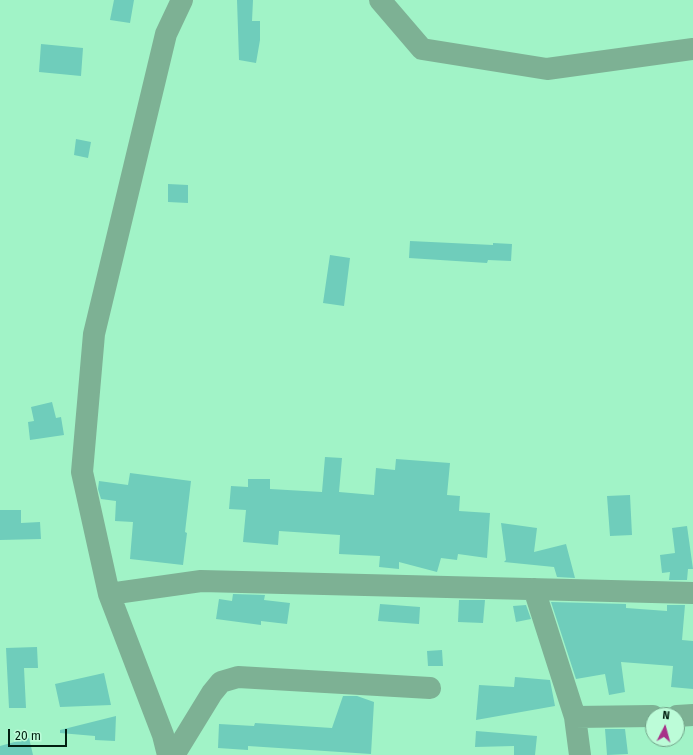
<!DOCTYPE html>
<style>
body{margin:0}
#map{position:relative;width:693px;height:755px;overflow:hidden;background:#a1f3c7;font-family:"Fira Sans",sans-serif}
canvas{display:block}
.north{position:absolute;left:645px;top:707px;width:40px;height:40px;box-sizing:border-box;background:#bcfcd8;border:1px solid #71a388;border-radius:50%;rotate:6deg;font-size:11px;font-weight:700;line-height:16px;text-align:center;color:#001e0f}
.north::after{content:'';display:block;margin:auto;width:14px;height:18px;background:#a73189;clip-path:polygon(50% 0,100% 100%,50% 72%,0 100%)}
.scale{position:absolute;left:8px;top:729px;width:59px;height:18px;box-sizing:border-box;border:2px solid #001e0f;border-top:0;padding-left:5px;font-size:12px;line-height:14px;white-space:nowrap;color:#001e0f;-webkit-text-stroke:3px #bcfcd8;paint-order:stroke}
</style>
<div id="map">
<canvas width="693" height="755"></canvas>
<div class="north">N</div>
<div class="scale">20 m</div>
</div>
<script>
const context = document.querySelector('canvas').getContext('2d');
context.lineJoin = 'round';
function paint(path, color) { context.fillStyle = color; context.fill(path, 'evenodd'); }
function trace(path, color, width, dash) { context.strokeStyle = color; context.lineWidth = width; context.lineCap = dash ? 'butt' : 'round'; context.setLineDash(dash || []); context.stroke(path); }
const building = new Path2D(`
 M114,0H134L130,23L110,20Z
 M237,0H253L252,21H260V40L256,63L239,60Z
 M41,44L83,48L81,76L39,72Z
 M76,139L91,142L88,158L74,155Z
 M168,184L188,185V203L168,202Z
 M410,241L493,245V243L512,244L511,261L488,260L487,263L409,258Z
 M330,255L350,258L344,306L323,303Z
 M52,402L56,418L61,417L64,435L30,440L28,422L34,421L31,407Z
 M325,457L342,458L339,492L374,495L376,468L395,470L396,459L450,463L447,495L460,496L459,511L490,513L487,558L458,554L457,560L441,558L437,572L399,562V569L379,567L380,556L339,554L340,535L279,531L278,545L243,542L246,510L229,509L231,486L248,487V479H270V489L322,492Z
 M130,473L191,481L185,532L187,533L183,565L130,559L133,522L115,521L116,501L101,499L98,489L99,481L128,485Z
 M630,495L632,535L610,536L607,496Z
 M0,510H21V523L40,522L41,539L0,540Z
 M501,523L537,528L534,552L566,544L575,578L557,577L554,567L504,562L506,560Z
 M687,526L693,569H688L687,580H669L670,572L662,573L660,555L675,553L672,528Z
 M233,594L265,595L264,600L290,603L287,624L261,621V625L216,619L219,599L232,601Z
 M459,600H485L483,623L458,622Z
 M551,602L626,604V608L667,611V605H685L682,640L693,641V689L671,687L673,666L621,662L625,692L609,695L605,674L576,679Z
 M380,604L420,607L419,624L378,621Z
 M526,605L531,619L516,622L513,606Z
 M37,647L38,668H24L26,708H9L6,648Z
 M442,650L443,666H428L427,651Z
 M104,673L111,705L60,707L55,684Z
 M515,677L550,680L555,706L476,720L479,685L514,687Z
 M343,696H357L374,702L371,754L248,746V750L218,748L219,724L254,726L255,723L332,728Z
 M116,716L115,741L95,740V736L60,733V730Z
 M605,729H625L628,754L607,755Z
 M476,731L537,736L535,755H514V746L475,747Z
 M29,738L33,755H0V746Z`);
const street = new Path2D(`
 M380,0L422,49L547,69L693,49
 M534,589L575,717L580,755
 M109,594L201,581L693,593
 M677,716L693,715
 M575,717L653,716
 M168,755L163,735L109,594L82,472L94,334L166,34L182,0
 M174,755L212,693L221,682L238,677L430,688`);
paint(building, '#6fcdbb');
trace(street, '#7db194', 22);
</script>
